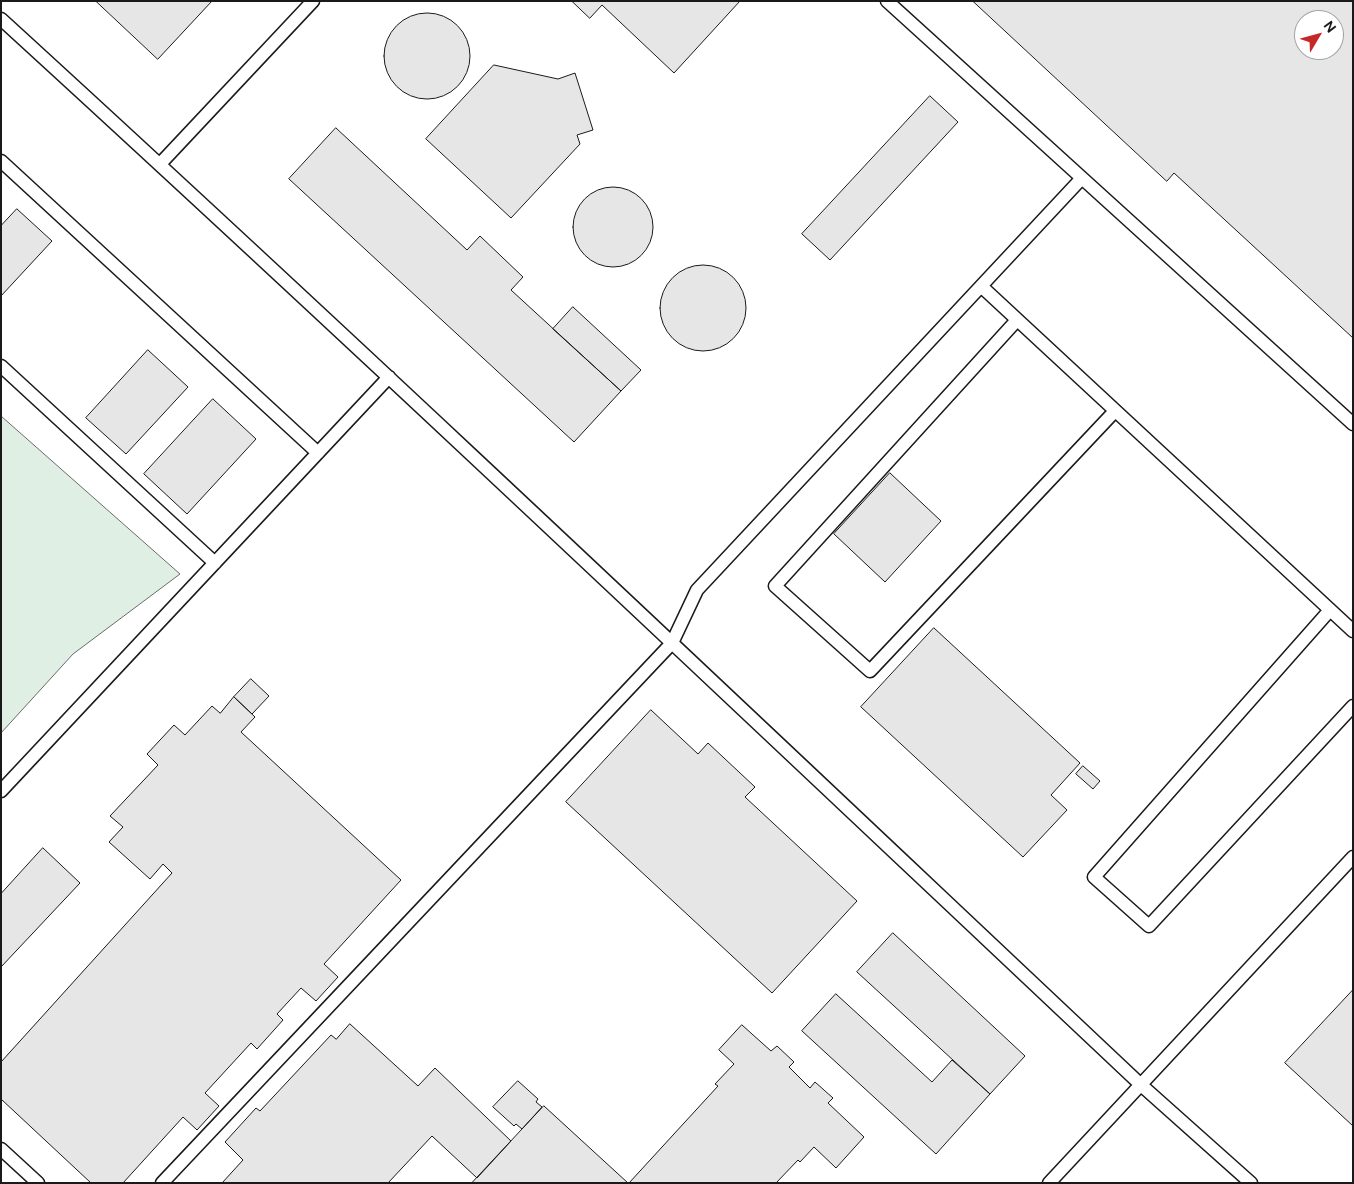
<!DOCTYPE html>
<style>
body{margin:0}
#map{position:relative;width:1354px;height:1184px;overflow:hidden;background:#fff;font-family:"DM Sans",sans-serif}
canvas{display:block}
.frame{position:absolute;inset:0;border:2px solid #1a1a1a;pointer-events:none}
.north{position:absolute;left:1294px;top:10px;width:50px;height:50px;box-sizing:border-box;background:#fff;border:1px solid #a3a3a3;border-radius:50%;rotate:53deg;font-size:14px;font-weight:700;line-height:20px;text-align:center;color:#1a1a1a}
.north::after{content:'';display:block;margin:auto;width:18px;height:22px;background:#c62828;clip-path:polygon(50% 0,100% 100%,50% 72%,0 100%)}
</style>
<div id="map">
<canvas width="1354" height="1184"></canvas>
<div class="frame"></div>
<div class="north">N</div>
</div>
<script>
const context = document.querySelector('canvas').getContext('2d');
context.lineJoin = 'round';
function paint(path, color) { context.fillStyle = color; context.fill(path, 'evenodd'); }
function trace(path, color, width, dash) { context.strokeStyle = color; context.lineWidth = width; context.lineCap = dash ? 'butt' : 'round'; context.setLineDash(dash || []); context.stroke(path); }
const green = new Path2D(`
 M1,416L180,574L73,654L1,733Z`);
const building = new Path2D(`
 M96,1H212L158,59Z
 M572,1H740L674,73L602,5L590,18Z
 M973,1H1353V338L1174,173L1167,181ZM1304,20H1334V50H1304Z
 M384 56a43 43 0 1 1 86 0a43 43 0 1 1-86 0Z
 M494,65L558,79L575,73L593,130L577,135L580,144L511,218L426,139Z
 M930,96L958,122L830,260L802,234Z
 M336,128L467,250L480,236L523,277L511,290L621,391L574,442L289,179Z
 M573 227a40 40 0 1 1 80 0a40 40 0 1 1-80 0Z
 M17,209L52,241L1,296V226Z
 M660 308a43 43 0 1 1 86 0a43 43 0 1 1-86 0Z
 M573,307L641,370L621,391L553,329Z
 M148,350L188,387L126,454L86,418Z
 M213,399L256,439L187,514L144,474Z
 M890,473L941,521L885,582L834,534Z
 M934,628L1080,763L1051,795L1067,810L1023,857L861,707Z
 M251,679L269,696L252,714L234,697Z
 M234,697L255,717L241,732L401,880L324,964L338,977L316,1001L301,988L277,1014L283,1020L257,1049L251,1043L205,1093L219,1106L197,1130L183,1117L123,1183H91L1,1099V1062L172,873L163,864L150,879L109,842L123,827L110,816L158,765L147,754L174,725L185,735L212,706L220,713Z
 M651,710L698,754L708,743L755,787L745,797L857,901L772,993L566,802Z
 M1083,766L1100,781L1093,789L1076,774Z
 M43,848L80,883L1,967V894Z
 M893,933L1025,1056L990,1094L857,972Z
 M1353,990V1126L1285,1063Z
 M836,994L932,1082L952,1060L990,1094L936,1154L802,1031Z
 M350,1024L418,1086L435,1068L511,1141L477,1178L432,1136L388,1183H222L243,1160L225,1142L256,1108L260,1111L331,1035L336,1039Z
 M742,1025L771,1051L777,1046L794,1062L789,1067L810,1088L815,1082L833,1098L828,1103L864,1137L836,1168L814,1147L800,1162L798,1160L776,1183H629L718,1086L715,1084L734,1064L719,1050Z
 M518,1081L538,1099L536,1102L542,1107L522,1129L516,1124L514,1126L493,1107Z
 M544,1106L628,1183H472Z`);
const lane = new Path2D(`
 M887,1L1082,178
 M1,19C385,370 762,728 1140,1084L1251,1183
 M1,161L318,453
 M160,164L313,1
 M981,286L1353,631
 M1017,320L775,586L870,671L1115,411
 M1,366L215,563
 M1330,610L1094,877L1149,926L1353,706
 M1,791L389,377
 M1,1149L38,1183
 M162,1183L672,643L697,590L1082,178L1353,424
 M1049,1183L1353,857`);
paint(green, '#e0efe3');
trace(green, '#6a6a6a', 1);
paint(building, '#e6e6e6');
trace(building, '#1a1a1a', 1);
trace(lane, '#1a1a1a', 15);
trace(lane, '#fff', 12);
</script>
